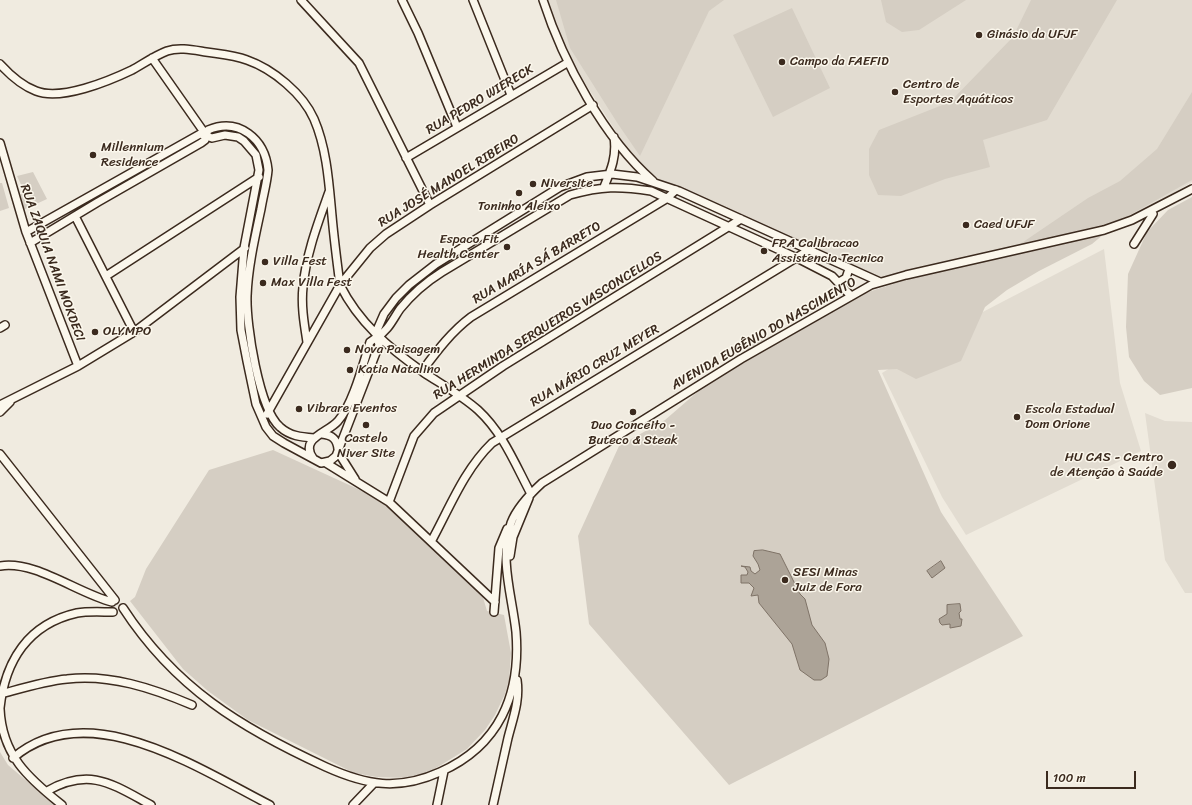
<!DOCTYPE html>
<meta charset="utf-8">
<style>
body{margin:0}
#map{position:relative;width:1192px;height:805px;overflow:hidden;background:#f0ebe0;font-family:Sriracha,sans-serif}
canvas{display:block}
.scale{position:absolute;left:1046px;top:771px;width:90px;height:18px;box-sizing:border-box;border:2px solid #3b2a1e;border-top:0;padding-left:5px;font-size:12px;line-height:14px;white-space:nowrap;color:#3b2a1e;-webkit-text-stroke:3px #fbf7ec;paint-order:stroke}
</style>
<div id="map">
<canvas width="1192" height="805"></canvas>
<div class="scale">100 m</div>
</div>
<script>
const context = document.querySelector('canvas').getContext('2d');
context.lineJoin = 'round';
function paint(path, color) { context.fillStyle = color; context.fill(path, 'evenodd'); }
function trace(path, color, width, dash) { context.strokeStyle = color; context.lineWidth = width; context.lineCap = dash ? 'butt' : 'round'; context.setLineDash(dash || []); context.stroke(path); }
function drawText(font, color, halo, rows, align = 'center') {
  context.font = font + ' Sriracha,sans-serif'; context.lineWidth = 3; context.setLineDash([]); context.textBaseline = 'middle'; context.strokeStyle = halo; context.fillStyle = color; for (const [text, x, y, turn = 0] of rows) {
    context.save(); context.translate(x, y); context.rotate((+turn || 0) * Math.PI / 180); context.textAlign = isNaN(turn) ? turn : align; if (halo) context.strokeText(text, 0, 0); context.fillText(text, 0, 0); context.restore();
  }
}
const built = new Path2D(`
 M547,0H1192V182L1142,211L1105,229L878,279L667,184L649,172L627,149L569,58L557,31Z
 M1104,249L1120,383L1141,451L966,535L942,497L882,373L977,315Z
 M1145,413L1165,421L1192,422V593H1185L1165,560Z`);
const green = new Path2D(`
 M556,0H724L709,11L640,156L618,124L570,48Z
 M881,0H966L919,30L902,32L886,22Z
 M1031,0H1117L1047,120L983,140L990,167L945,179L901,196L878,195L869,175V149L879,130L950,102L1013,37Z
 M792,8L830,88L773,117L733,35Z
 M1192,92V180L1121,220L1092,244L1039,271L1007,290L985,307L961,361L916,379L897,369L878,370L941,512L1023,636L729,785L589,624L578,536L619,446L665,420L755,342L807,323L856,296L924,274L1004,255L1088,198L1120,181L1157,149Z
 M33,172L47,199L23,210L19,195L25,193L17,176Z
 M0,183H2L9,208L0,211Z
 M1192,197V388L1160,395L1144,381L1129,357L1126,327L1128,274L1147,232L1168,210Z
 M273,450L384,501L482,594L487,611L504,615L511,653L509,680L505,694L495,715L485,730L467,749L428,773L406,778L377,777L354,773L248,720L208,691L183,669L130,601L135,597L146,569L209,470Z
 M0,752L8,765L55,805H0Z`);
const water = new Path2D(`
 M763,550L780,554L800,594L805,599L812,625L825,643L829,659L827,676L821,680H814L800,670L792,644L759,603L758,595L751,596L754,588L749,583H741V575H747L748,572L745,567L741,566L750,567L751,571L755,574L760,570L758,564L753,556L754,551Z
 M941,561L945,568L932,578L927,571Z
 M960,604L961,611L959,613L960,619H962L961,626L950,628V624L942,625L940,623L939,619L947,614V605Z`);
const minor = new Path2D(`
 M301,0L359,63L430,205
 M402,0L418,33L457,127
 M473,0L511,95
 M543,0C563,62 604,138 653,181
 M152,58L206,135
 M0,64C10,75 23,86 36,91C61,101 109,81 132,70C143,64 154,56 167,51C179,47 193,50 206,52C219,54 234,55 247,60C273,69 303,94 314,119C327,149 329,184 332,216C334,239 337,262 340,285C359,323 389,348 423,372C441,384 461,395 478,410C503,433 515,464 531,494
 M0,143L26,232L78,366
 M406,158L567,63
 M604,187C611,170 617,156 614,137
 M75,216L134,332
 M26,232L200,134L212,138L225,135L238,137L244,141L256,155L259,170L244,248L240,297L241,330L247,361L256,404L266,427L273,436L284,443L321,463L330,461L336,456L379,345L377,337C388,331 393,319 400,309C412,294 426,282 442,272L570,195C602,186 619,186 651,191L797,258L832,276L851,296
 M30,243L98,202L201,143L205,140L208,130C239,117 265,139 268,170C267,183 263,196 261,209C255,237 248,267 247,296C246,325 259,409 280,427C290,436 301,437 314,438
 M1134,244L1153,214
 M106,276L259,177
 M839,282L846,278L849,269
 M0,328L5,325
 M307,342C304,323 301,305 303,287C306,254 318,223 329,192
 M422,371C437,351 451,332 471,317L666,199L676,190
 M0,405L78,366L134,332L245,248
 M0,412L10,402
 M267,414L340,285L370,248L386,234L430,205L593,105
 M322,434C332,435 337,439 338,449
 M338,452L355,479
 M0,454L115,600
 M313,458C299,438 328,433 338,421C353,404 363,364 370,342L377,337V330L384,314L396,298L409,285L436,264L560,187L587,177L612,174L637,177L679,191L880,282
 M326,463L389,502L495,602
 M389,502L414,436L434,413L503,366L741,219
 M432,540C450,507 464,470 492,443L809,250
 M510,556L513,537L529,498
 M0,566C35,560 77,593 112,602
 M123,608C175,688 241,728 326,767C366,785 398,791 440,772C499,746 521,695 516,632C512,595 499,559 511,523C517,507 530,494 542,483L741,359L871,285L906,275L1104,230L1132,220L1192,189
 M494,612L499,548L507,529
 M1,694C23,688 45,681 67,679C110,674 152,688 192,705
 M0,708C5,661 28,624 77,613C88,611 102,612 113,612
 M0,709C2,755 28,778 62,805
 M13,758C88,694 199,769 270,805
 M47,791C90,767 112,784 151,805
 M353,805L374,783
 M437,805L444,771
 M493,805C498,783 503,760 508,738C513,718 520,701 517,680`);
const markers = [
 [979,35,4,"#3b2a1e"],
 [782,62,4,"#3b2a1e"],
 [895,92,4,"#3b2a1e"],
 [93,155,4,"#3b2a1e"],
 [533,184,4,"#3b2a1e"],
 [519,193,4,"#3b2a1e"],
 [966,225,4,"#3b2a1e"],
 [507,247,4,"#3b2a1e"],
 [764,251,4,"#3b2a1e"],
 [265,262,4,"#3b2a1e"],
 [263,283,4,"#3b2a1e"],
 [95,332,4,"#3b2a1e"],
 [347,350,4,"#3b2a1e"],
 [350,370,4,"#3b2a1e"],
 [299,409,4,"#3b2a1e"],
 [633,412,4,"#3b2a1e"],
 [1017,417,4,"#3b2a1e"],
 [366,425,4,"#3b2a1e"],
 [1172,465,5,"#3b2a1e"],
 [785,580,4,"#3b2a1e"]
];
const poiNames = [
 ["Ginásio da UFJF",987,35],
 ["Campo da FAEFID",790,62],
 ["Centro de",903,85],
 ["Esportes Aquáticos",903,100],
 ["Millennium",101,148],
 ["Residence",101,163],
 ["Niversite",541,184],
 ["Toninho Aleixo",519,207,"center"],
 ["Caed UFJF",974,225],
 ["Espaco Fit",499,240,"right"],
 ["Health Center",499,255,"right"],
 ["FPA Calibracao",772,244],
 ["Assistencia Tecnica",772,259],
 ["Villa Fest",273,262],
 ["Max Villa Fest",271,283],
 ["OLYMPO",103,332],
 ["Nova Paisagem",355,350],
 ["Katia Natalino",358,370],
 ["Vibrare Eventos",307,409],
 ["Escola Estadual",1025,410],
 ["Dom Orione",1025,425],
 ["Duo Conceito -",633,426,"center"],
 ["Buteco & Steak",633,441,"center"],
 ["Castelo",366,439,"center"],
 ["Niver Site",366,454,"center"],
 ["HU CAS - Centro",1163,458,"right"],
 ["de Atenção à Saúde",1163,473,"right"],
 ["SESI Minas",793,573],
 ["Juiz de Fora",793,588]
];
const streetNames = [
 ["RUA PEDRO WIERECK",480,100,-31],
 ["RUA JOSÉ MANOEL RIBEIRO",449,181,-32],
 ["RUA ZAQUIA NAMI MOKDECI",52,263,70],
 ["RUA MARÍA SÁ BARRETO",537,263,-31],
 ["RUA HERMINDA SERQUEIROS VASCONCELLOS",548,326,-32],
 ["AVENIDA EUGÊNIO DO NASCIMENTO",764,334,-30],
 ["RUA MÁRIO CRUZ MEYER",595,366,-31]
];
paint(built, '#e2dcd1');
paint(green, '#d5cec3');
paint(water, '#aca397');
trace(water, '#7f7367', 1);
trace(minor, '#3b2a1e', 10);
trace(minor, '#fbf7ec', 7);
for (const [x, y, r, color] of markers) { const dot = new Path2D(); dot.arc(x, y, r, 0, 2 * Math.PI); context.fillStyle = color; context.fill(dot); trace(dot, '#fbf7ec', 1.5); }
drawText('13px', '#3b2a1e', '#fbf7ec', poiNames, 'left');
drawText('13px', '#3b2a1e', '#fbf7ec', streetNames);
</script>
